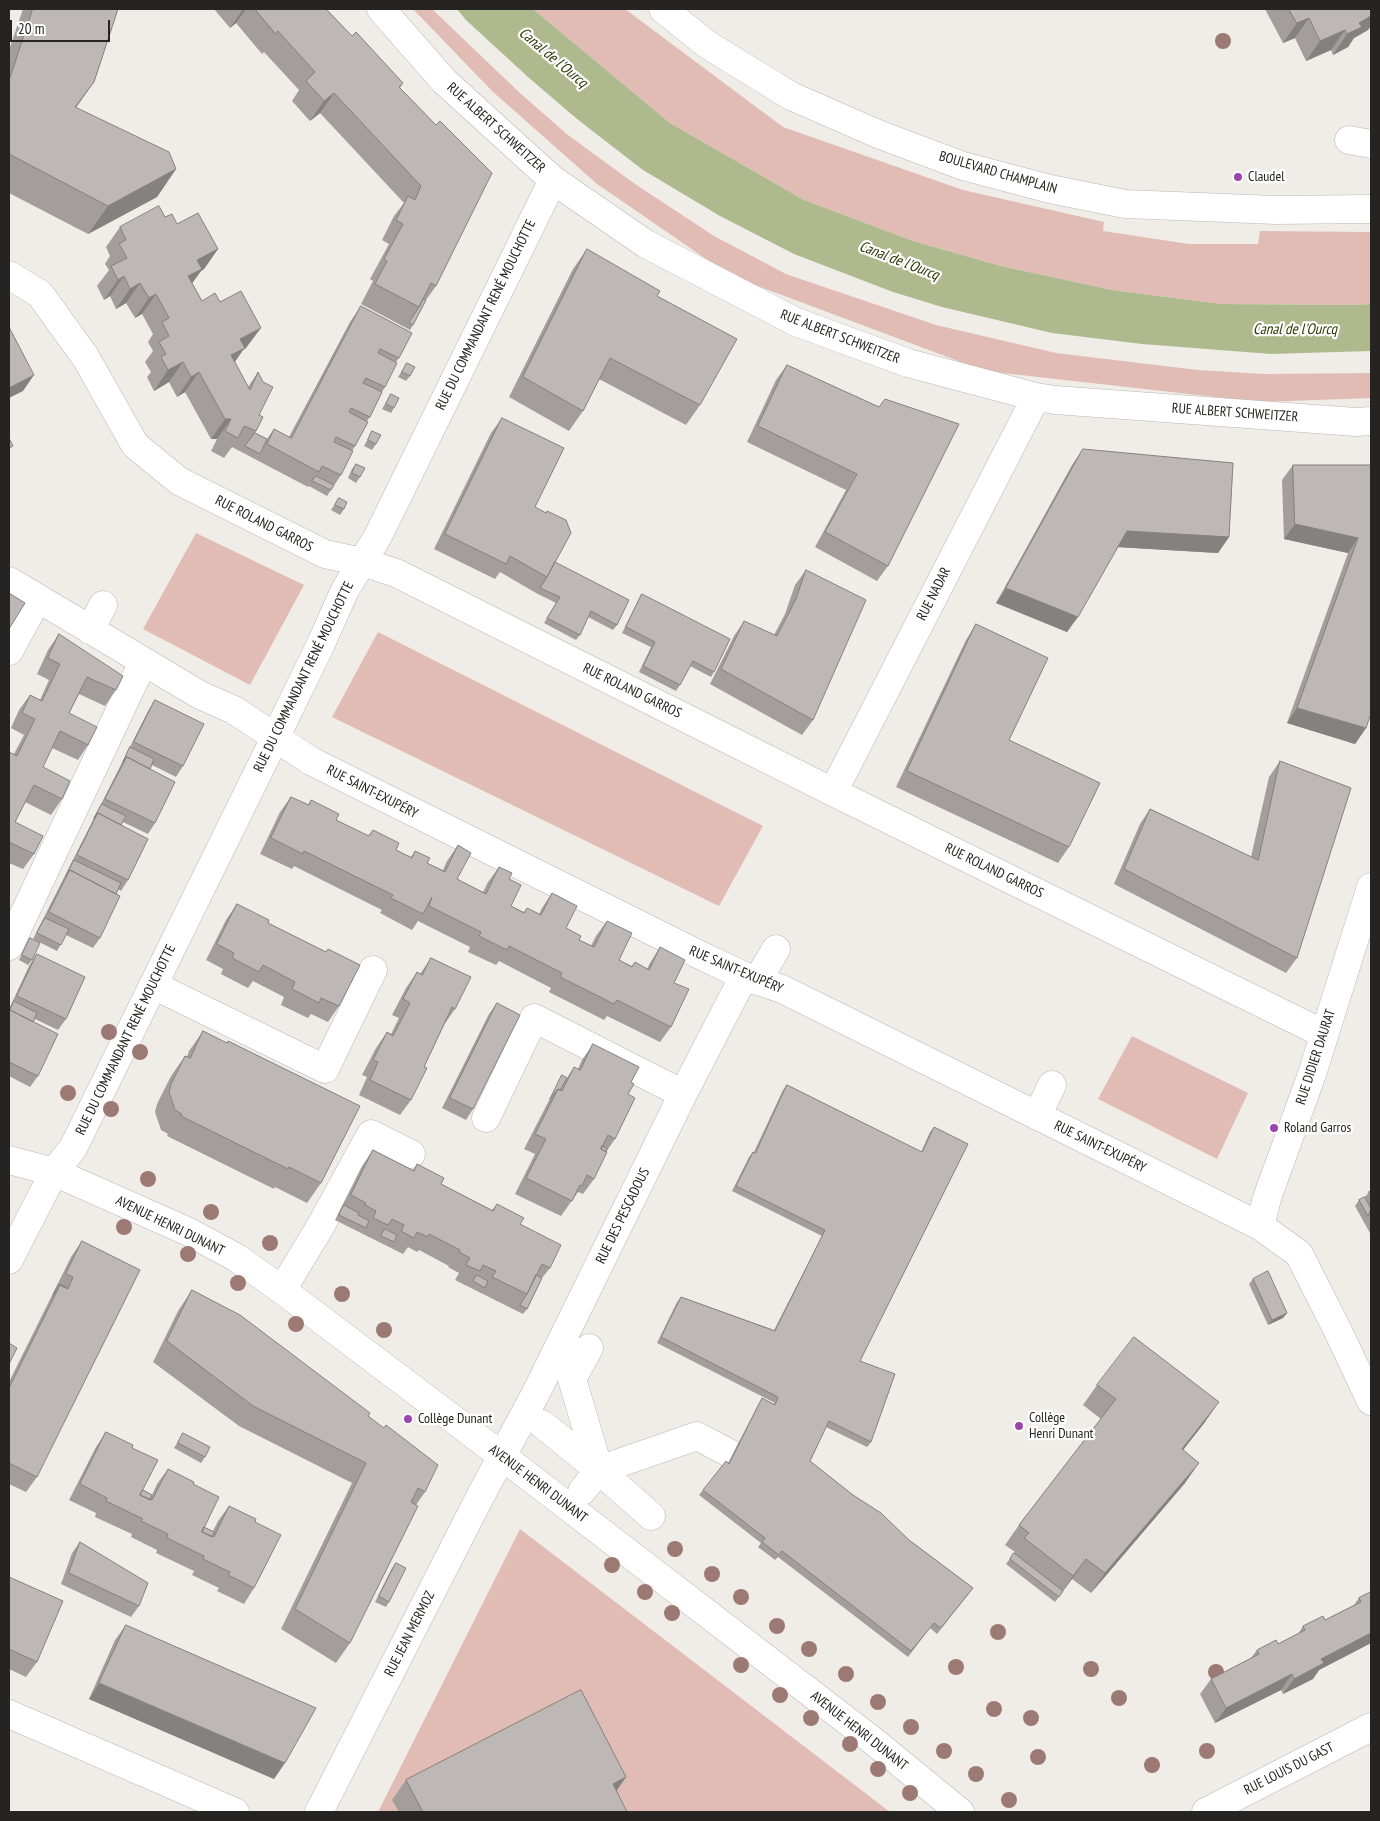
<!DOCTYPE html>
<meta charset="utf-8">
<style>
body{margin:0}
#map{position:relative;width:1380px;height:1821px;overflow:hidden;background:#f0ede8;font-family:"PT Sans Narrow",sans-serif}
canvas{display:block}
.frame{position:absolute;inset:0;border:10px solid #252422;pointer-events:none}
.scale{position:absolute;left:10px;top:20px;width:100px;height:22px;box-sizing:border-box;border:2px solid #252422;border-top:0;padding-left:6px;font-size:15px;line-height:18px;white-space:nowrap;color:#252422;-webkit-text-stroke:4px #fff;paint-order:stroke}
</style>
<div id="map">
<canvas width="1380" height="1821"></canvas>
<div class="frame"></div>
<div class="scale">20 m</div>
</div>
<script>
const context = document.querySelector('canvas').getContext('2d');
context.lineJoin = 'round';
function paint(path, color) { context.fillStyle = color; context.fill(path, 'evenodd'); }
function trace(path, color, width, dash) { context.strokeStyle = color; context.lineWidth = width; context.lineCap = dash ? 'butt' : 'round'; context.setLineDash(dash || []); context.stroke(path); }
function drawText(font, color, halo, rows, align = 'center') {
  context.font = font + ' "PT Sans Narrow",sans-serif'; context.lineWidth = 4.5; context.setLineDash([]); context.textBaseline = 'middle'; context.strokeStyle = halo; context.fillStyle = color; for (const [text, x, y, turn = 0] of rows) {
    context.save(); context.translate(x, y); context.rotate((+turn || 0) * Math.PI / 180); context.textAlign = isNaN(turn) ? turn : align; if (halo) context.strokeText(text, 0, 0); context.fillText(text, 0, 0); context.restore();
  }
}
const green = new Path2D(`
 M413,9H432L521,94L568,135L635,184L714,236L786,274L936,325L1056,353L1198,370L1264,374L1371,373V398L1260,402L985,371L731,276L597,184L492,91Z
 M533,9H625L783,127L963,190L1104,222L1103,231L1189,244H1258L1260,231L1371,232V304L1352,305L1222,304L1112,290L1001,266L913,241L804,200L670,123Z
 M196,533L304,585L250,685L143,629Z
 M378,632L763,826L719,906L332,717Z
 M1132,1036L1248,1093L1217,1159L1098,1099Z
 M520,1529L890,1812H378Z`);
const water = new Path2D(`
 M457,9H533L670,123L804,200L913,241L1001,266L1112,290L1222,304L1352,305L1371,304V351L1271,354L1142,344L1052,333L942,307L893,292L794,254L720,216L643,170L577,119L528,77L466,20Z`);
const minor = new Path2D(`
 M381,9L444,81L553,180L646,244L796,322L908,363L1036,397L1055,400L1356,422L1371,421
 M663,9L708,45L791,96L878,134L963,166L1050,189L1125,204L1276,210L1371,209
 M1349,140L1371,144
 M9,275L40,294L86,358L135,445L179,481L325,554L362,562L396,573L833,792L1324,1034
 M9,581L200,695L234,710L311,761L698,954L744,976L782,989L1260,1226L1299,1254L1337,1329L1371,1401
 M90,630L103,605
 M9,651L38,598
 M833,792L1036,397
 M9,946L143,662
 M757,981L776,949
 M153,985L325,1069L373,970
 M1037,1116L1052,1085
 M486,1118L534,1018L683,1094
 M9,1160L54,1172L189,1232L237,1258L282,1290L502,1456L872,1740L960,1812
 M1260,1226L1267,1198L1312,1074L1371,887
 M9,1260L54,1172L73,1148L275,738L319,648L345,590L378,536L553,180
 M282,1290L320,1227L371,1134L411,1154
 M589,1348L572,1379L599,1470
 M542,1424L599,1470L651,1516
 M582,1491L599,1470L697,1436L731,1454
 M9,1714L235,1812
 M319,1812L482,1493L535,1395L683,1094L744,976
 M1206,1812L1371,1727`);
const trees = [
 [1223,41],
 [109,1032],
 [140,1052],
 [68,1093],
 [111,1109],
 [148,1179],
 [211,1212],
 [124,1227],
 [270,1243],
 [188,1254],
 [238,1283],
 [342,1294],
 [296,1324],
 [384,1330],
 [675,1549],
 [612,1565],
 [712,1574],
 [645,1592],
 [741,1597],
 [672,1613],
 [777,1626],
 [998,1632],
 [809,1649],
 [741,1665],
 [956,1667],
 [1091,1669],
 [1216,1672],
 [846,1674],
 [780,1695],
 [1119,1698],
 [878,1702],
 [994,1709],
 [811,1718],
 [1031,1718],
 [911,1727],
 [850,1744],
 [944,1751],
 [1207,1751],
 [1038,1757],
 [1152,1765],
 [878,1769],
 [976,1774],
 [910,1793],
 [1009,1800]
];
const wall = new Path2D(`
 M23,9H118L94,82L76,108L176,169L157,197L88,234L9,193V50Z
 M214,9H326L352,36L403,83L400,88L436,125V286L426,300L413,325L410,330L361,304L373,281L370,279L389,244L382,240L394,216L404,203L320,113L310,121L292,101L299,90L264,52L262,54L236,23L230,28Z
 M1265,9H1371L1368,30L1354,38L1348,47L1333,55L1331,50L1306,61L1295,38L1283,43Z
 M165,217L177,224L218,249L204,269L201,271L192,283L202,301L246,348L243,350L235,362L248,387L258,372L259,415L263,417L255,433L267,439L274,429L289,437L350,322L361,306L399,358L396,362L385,387L382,392L370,417L367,421L355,446L352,451L341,475L327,496L309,486L308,487L232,447L224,458L211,451L217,439H211L185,392L177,397L169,382L154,391L147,377L151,372L145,362L153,351L148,342L153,334L142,314L135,318L126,303L116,309L110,296L104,300L97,286L109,270L105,264L110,256L106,247L120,227Z
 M587,249L657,296L700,405L686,425L599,379L583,411L569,431L509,397L573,269Z
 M407,363L410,376L406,381L398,377Z
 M787,365L879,407L888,566L877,581L815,547L846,490L747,442L776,380Z
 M391,394L394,408L391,413L382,409Z
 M502,418L535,507L545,513L547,511L555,562L617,625L613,630L588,617L580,635L576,640L544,623L556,603L536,593L500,572L495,579L434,549L491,433Z
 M372,431L376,444L372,450L364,446L369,437Z
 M1083,449L1229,537L1218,553L1118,547L1067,632L996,603L1072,465Z
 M356,464L360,477L356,483L348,478L352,469Z
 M1293,465H1371L1366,728L1355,744L1287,723L1348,553L1284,539L1282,480Z
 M339,498L344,509L340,515L331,510Z
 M806,570L813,720L802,735L710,684L734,636L744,621L774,635L785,614L795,585Z
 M642,594L714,672L711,677L690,666L680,685L676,691L639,672L651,647L622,633L639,599Z
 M976,624L1009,740L1069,847L1058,863L896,787L966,640Z
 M59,634L116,690L105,706L79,694L69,713L88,745L78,760L52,748L43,767L62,799L51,815L25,802L15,822L34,854L23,869L9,863V752L14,754L24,735L11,728L19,710L30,695L40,700L49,680L37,674L48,650Z
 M155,700L183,766L176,777L152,765L150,769L155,823L148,834L123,822L121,825L128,880L121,891L118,889L100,938L93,948L66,935L57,951L33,939L148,711Z
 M1280,761L1297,958L1286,973L1114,884L1140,824L1150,809L1251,857L1269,777Z
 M291,797L308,805L311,800L336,820L368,836L373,830L396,850L411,857L415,851L427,863L443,870L447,861L458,845L457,879L483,892L488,882L499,867L509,879L511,906L524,912L527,908L539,914L542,908L552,893L566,928L579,940L591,946L596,936L607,921L619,960L632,966L635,962L647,969L650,963L660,947L674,983L671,1027L660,1042L607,1016L604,1020L549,992L551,988L499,961L496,965L468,952L470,947L418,921L412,930L380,913L382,910L294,866L292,869L260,854L280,812Z
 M237,904L268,923L326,952L328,949L339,1006L328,1022L311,1014L308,1018L281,1005L284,997L253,981L248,988L221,974L223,969L206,960L226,920Z
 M30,938L32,960L28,965L19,960L27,943Z
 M37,954L66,1019L58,1030L35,1019L33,1022L38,1076L30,1087L9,1076V1009L30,964Z
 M431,958L455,1009L444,1025L424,1067L411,1100L400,1115L359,1095L367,1077L362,1075L376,1048L387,1032L391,1034L399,1018L392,1015L406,988L417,972L420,974Z
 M497,1003L473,1109L466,1120L442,1108L489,1014Z
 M203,1031L226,1043L228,1041L321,1183L307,1203L275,1187L274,1189L167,1136L168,1134L161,1130L155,1112L157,1104L171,1076L185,1056L187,1057L189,1051Z
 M593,1044L631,1082L615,1139L606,1152L594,1179L583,1194L578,1192L561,1216L515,1194L535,1154L524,1149L559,1081L562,1075L567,1078L574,1067L578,1069L582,1060Z
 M787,1085L921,1152L930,1132L934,1127L860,1361L871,1442L867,1447L826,1427L810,1461L909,1540L973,1588L937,1634L930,1628L908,1657L778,1557L775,1560L758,1547L761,1543L699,1495L703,1490L728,1463L759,1403L762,1398L774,1404L775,1403L657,1343L677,1302L681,1297L774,1330L822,1236L732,1191L749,1157L753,1152H754L783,1090Z
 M373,1150L413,1170L417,1164L441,1184L492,1210L497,1204L520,1224L550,1268L542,1278L527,1309L523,1314L455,1280L459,1273L448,1267L449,1266L419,1250L417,1252L408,1247L403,1254L335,1220L362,1166Z
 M1371,1191V1235L1355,1206L1359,1200L1365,1197L1369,1192Z
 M82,1241L37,1477L26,1492L9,1484V1382L71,1257Z
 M1253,1279L1287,1313L1283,1318L1268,1325L1249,1284Z
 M192,1290L368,1416L425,1492L416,1505L350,1643L336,1663L281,1629L352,1483L239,1426L153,1362L178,1311Z
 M1097,1385L1205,1422L1183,1450L1185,1483L1091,1593L1072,1579L1055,1602L1006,1564L1015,1552L1005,1545L1019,1525L1101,1419L1083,1405Z
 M106,1432L132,1448L143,1490L152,1495L157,1484L168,1469L193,1484L204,1527L213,1531L218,1521L229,1506L255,1522L254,1588L244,1604L217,1591L219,1588L192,1575L194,1571L156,1553L157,1550L131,1537L132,1534L95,1517L96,1513L69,1500L96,1447Z
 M183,1433L205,1457L201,1463L174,1448Z
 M80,1542L139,1606L131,1617L61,1584L72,1553Z
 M396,1563L389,1602L386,1607L375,1602L392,1568Z
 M9,1577L37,1662L26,1677L9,1669Z
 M1371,1592V1643L1319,1670L1313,1679L1283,1694L1281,1690L1215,1723L1200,1694L1211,1679L1251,1658L1257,1650L1278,1644L1298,1634L1303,1626L1325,1620L1354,1605L1359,1598Z
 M126,1625L274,1779L89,1699L115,1640Z
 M626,1777L616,1791L627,1812H399L392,1800L406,1780Z`);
const shadedWall = new Path2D(`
 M243,9H246L236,23L230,28Z
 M1371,16V26L1368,30L1354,38L1348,47L1333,55L1347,34L1359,23Z
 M1309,18L1295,38L1283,43L1297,23Z
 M1345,30L1331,50L1306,61L1320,41Z
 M334,93L320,113L310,121L324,101Z
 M176,169L157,197L88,234L108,206Z
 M218,249L204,269L201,271L188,289L174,296L197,260Z
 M124,276L110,296L104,300L118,280Z
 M140,283L126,303L116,309L130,289Z
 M156,294L142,314L135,318L149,298Z
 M261,328L246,348L243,350L230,368L217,375L240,339Z
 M183,362L169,382L154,391L168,370Z
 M199,372L185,392L177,397L191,377Z
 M34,375L23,391L9,398V388Z
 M225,419H231L217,439H211Z
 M1295,524L1358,538L1348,553L1284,539Z
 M1127,531L1229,537L1218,553L1116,547Z
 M1006,588L1078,617L1067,632L996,603Z
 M1297,708L1366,728L1355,744L1287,723Z
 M1287,1313L1283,1318L1268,1325L1272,1320Z
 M1219,1402L1205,1422L1168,1469L1182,1449Z
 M1199,1463L1185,1483L1091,1593L1105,1573Z
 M1086,1559L1072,1579L1059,1596L1073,1576Z
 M1371,1633V1643L1319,1670L1313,1679L1283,1694L1294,1679L1321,1659Z
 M1292,1674L1281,1690L1215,1723L1226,1708Z
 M99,1683L285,1763L274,1779L89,1699Z
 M626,1777L612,1797L613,1784Z`);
const building = new Path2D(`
 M33,9H118L94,82L75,107L169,152L176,169L108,206L9,154V81Z
 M255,9H326L352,36L356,32L403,83L399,87L436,125L440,121L492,173L436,286L431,283L419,307L375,284L387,261L384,259L403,224L396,220L408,196L415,200L421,186L334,93L324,101L306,81L315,72L278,31L276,34Z
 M1289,9H1371V16L1359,23L1362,27L1347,34L1345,30L1320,41L1309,18L1297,23Z
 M159,206L165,217L172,214L177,224L198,213L218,249L197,260L202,269L188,276L202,301L215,293L220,302L241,291L261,328L240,339L245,348L231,355L250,390L258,372L263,382L273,387L259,415L263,417L256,431L244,426L238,438L225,431L231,419H225L199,372L191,377L183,362L168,370L161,357L166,354L159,342L169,336L162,322L169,318L156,294L149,298L140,283L130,289L124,276L118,280L111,266L127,258L119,244L126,240L120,227Z
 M587,249L660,291L657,296L737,339L700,405L610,358L583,411L523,377Z
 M423,299L426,300L413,325L409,322L419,307Z
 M361,306L412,333L399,358L380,349L378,353L397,363L385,387L366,378L363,383L382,392L370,417L351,408L349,412L368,422L355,446L336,437L334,442L353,451L341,475L322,466L319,472L267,444L274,429L291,438Z
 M9,327L34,375L9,388Z
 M407,363L415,367L410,376L402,372Z
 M787,365L879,407L885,399L959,424L888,566L825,532L857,474L758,426Z
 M391,394L399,398L394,408L386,404Z
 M502,418L564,448L535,507L546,513L547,511L566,520L571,533L547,577L510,556L506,564L445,534Z
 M372,431L381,435L376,444L368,440Z
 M255,433L267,439L260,454L245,446Z
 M9,438L13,446L9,448Z
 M1083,449L1233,463L1229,537L1127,531L1078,617L1006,588Z
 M356,464L365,468L360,477L352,473Z
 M1293,465H1371V713L1366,728L1297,708L1358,538L1295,524Z
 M316,476L334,485L331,490L312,481Z
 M339,498L347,502L344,509L335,505Z
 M555,562L629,600L617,625L591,611L580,635L547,618L560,597L540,588L547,577Z
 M806,570L866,600L813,720L721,669L744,621L777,636L796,599Z
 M9,593L25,603L9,629Z
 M642,594L730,639L714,672L693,661L680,685L643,666L655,642L626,627Z
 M976,624L1048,658L1009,740L1100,783L1069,847L907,771Z
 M59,634L123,676L116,690L87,677L69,713L97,727L88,745L60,731L43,767L70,781L62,799L34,785L15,822L43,836L34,854L9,842V752L17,756L35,719L22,713L30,695L42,701L60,664L48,658Z
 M155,700L204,724L183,766L134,742Z
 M130,747L154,759L150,769L127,757L123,762Z
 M127,757L175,782L155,823L105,799Z
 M1280,761L1351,788L1297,958L1124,869L1150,809L1258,860Z
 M291,797L309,805L311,800L339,814L336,820L369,836L373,830L399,843L396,850L412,858L415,851L430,858L427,863L445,872L458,845L471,853L457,879L486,894L499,867L512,873L509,879L521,885L511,906L524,913L527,908L541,915L552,893L577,906L566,928L581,936L579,940L594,947L607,921L632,933L619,960L632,967L635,962L649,970L660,947L685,960L674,983L689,989L671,1027L617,1000L614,1004L560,977L562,973L509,946L507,950L479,936L481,932L429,906L432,897L423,914L391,898L393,895L304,851L303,854L271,838Z
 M102,804L126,816L121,825L98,813L94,818Z
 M98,813L148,839L128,880L77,855Z
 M74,860L121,883L116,894L70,870L66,876Z
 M70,870L120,896L100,938L49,912Z
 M237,904L269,920L268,923L326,952L328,949L360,965L339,1006L321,998L319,1003L292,989L295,982L263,965L259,972L232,958L234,953L217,944Z
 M45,918L69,929L61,945L37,933Z
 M30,938L40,943L32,960L22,955Z
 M37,954L85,977L66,1019L17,996Z
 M431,958L471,977L455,1009L452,1007L424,1067L427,1068L411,1100L370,1080L378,1062L373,1060L387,1032L393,1036L410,1003L403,999L417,972L422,975Z
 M14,1001L37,1013L33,1022L10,1010L9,1012Z
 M497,1003L520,1015L473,1109L450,1098Z
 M10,1010L58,1034L38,1076L9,1062V1013Z
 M203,1031L227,1043L228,1041L360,1106L321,1183L289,1167L288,1169L181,1116L182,1114L175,1110L169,1092L171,1084L185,1056L190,1058Z
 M593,1044L639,1067L631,1082L634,1084L628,1094L635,1098L615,1139L608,1135L601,1149L607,1152L594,1179L587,1175L582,1186L580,1185L572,1201L526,1178L546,1139L535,1134L558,1089L562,1091L574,1067L580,1070Z
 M562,1075L567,1078L560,1090L558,1089L550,1099Z
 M787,1085L922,1152L934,1127L968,1144L860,1361L895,1374L871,1442L829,1421L810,1461L853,1495L881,1513L909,1540L973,1588L941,1628L934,1623L911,1651L782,1551L779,1555L762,1542L765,1538L703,1490L726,1461L729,1464L762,1398L775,1405L778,1397L661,1337L681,1297L775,1331L825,1230L736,1186L753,1152L755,1153Z
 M602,1146L607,1149L606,1152L601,1149Z
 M373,1150L414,1171L417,1164L444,1178L441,1184L493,1211L497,1204L524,1218L520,1224L561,1245L550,1268L542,1264L527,1294L492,1277L496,1271L483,1265L480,1271L466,1265L470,1258L459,1252L460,1250L429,1234L428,1237L417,1232L414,1238L401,1231L404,1225L392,1219L388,1225L373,1218L376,1211L365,1205L366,1203L351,1195Z
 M1371,1191V1197L1369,1192Z
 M1365,1197L1371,1209L1368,1216L1359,1200Z
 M344,1205L359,1213L358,1215L369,1221L366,1228L339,1215Z
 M385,1229L397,1235L394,1242L381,1236Z
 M82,1241L140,1270L37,1477L9,1463V1388L60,1285L68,1289L73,1277L66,1274Z
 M1268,1271L1287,1313L1272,1320L1253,1279Z
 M477,1275L488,1281L485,1288L473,1281Z
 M536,1275L542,1278L527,1309L520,1305L527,1294Z
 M59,1284L66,1287V1288L60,1285L53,1295Z
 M192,1290L240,1315L370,1413L368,1416L384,1428L386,1425L438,1465L425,1492L418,1488L411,1502L418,1506L350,1643L295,1609L366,1463L253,1406L167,1341Z
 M1134,1337L1219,1402L1182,1449L1199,1463L1105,1573L1086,1559L1073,1576L1024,1538L1029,1533L1019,1525L1116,1399L1097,1385Z
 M9,1343L17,1348L9,1364Z
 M106,1432L133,1445L132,1448L158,1460L140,1495L152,1500L168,1469L194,1482L193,1484L219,1497L202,1532L214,1537L229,1506L256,1519L255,1522L281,1535L254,1588L228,1575L230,1572L203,1559L204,1556L167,1538L168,1534L141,1521L143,1519L106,1501L107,1498L80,1484Z
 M183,1433L210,1447L205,1457L178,1443Z
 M143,1490L152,1495L150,1500L140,1495Z
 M204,1527L214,1532L212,1537L202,1532Z
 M80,1542L148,1583L139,1606L69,1573Z
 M1014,1553L1063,1591L1059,1597L1010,1559Z
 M396,1563L406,1568L389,1602L379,1596Z
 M9,1577L63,1601L37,1662L9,1649Z
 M1371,1592V1633L1321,1659L1324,1663L1294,1679L1292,1674L1226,1708L1211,1679L1259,1654L1257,1650L1276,1640L1278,1644L1305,1630L1303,1626L1323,1616L1325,1620L1361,1602L1359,1598Z
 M126,1625L316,1708L285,1763L99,1683Z
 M581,1690L626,1777L613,1784L627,1812H423L406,1780Z`);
const markers = [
 [1238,177,5,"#9d43af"],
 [1274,1128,5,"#9d43af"],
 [408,1419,5,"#9d43af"],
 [1019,1426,5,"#9d43af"]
];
const streetNames = [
 ["RUE ALBERT SCHWEITZER",496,128,42],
 ["BOULEVARD CHAMPLAIN",998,173,16],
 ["RUE DU COMMANDANT RENÉ MOUCHOTTE",486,315,-64],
 ["RUE ALBERT SCHWEITZER",840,337,21],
 ["RUE ALBERT SCHWEITZER",1235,413,4],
 ["RUE ROLAND GARROS",264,524,27],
 ["RUE NADAR",934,594,-63],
 ["RUE DU COMMANDANT RENÉ MOUCHOTTE",304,677,-64],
 ["RUE ROLAND GARROS",632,691,26],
 ["RUE SAINT-EXUPÉRY",372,792,27],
 ["RUE ROLAND GARROS",994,871,26],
 ["RUE SAINT-EXUPÉRY",736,970,23],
 ["RUE DU COMMANDANT RENÉ MOUCHOTTE",126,1040,-64],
 ["RUE DIDIER DAURAT",1316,1057,-72],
 ["RUE SAINT-EXUPÉRY",1100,1147,26],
 ["RUE DES PESCADOUS",623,1216,-64],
 ["AVENUE HENRI DUNANT",170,1226,26],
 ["AVENUE HENRI DUNANT",538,1484,37],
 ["RUE JEAN MERMOZ",410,1634,-63],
 ["AVENUE HENRI DUNANT",859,1731,38],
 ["RUE LOUIS DU GAST",1289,1769,-27]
];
const poiNames = [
 ["Claudel",1248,177],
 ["Roland Garros",1284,1128],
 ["Collège",1029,1418],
 ["Henri Dunant",1029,1434],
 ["Collège Dunant",418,1419]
];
const waterNames = [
 ["Canal de l'Ourcq",553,58,40],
 ["Canal de l'Ourcq",899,261,21],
 ["Canal de l'Ourcq",1295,330]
];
paint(green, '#e1bcb5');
paint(water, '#aeba8d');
trace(minor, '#bab6b2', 29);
trace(minor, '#fff', 28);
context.fillStyle = '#9c7973';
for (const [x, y] of trees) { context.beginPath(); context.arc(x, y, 8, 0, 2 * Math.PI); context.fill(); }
paint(wall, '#a39e9c');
paint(shadedWall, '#84817f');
paint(building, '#bdb8b5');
trace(building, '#84817f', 1);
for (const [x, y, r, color] of markers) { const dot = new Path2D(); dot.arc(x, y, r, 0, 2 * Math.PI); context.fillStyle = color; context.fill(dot); trace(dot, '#fff', 2); }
drawText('14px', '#252422', '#fff', streetNames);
drawText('14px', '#252422', '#fff', poiNames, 'left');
drawText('italic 15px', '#2e3802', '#fff', waterNames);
</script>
